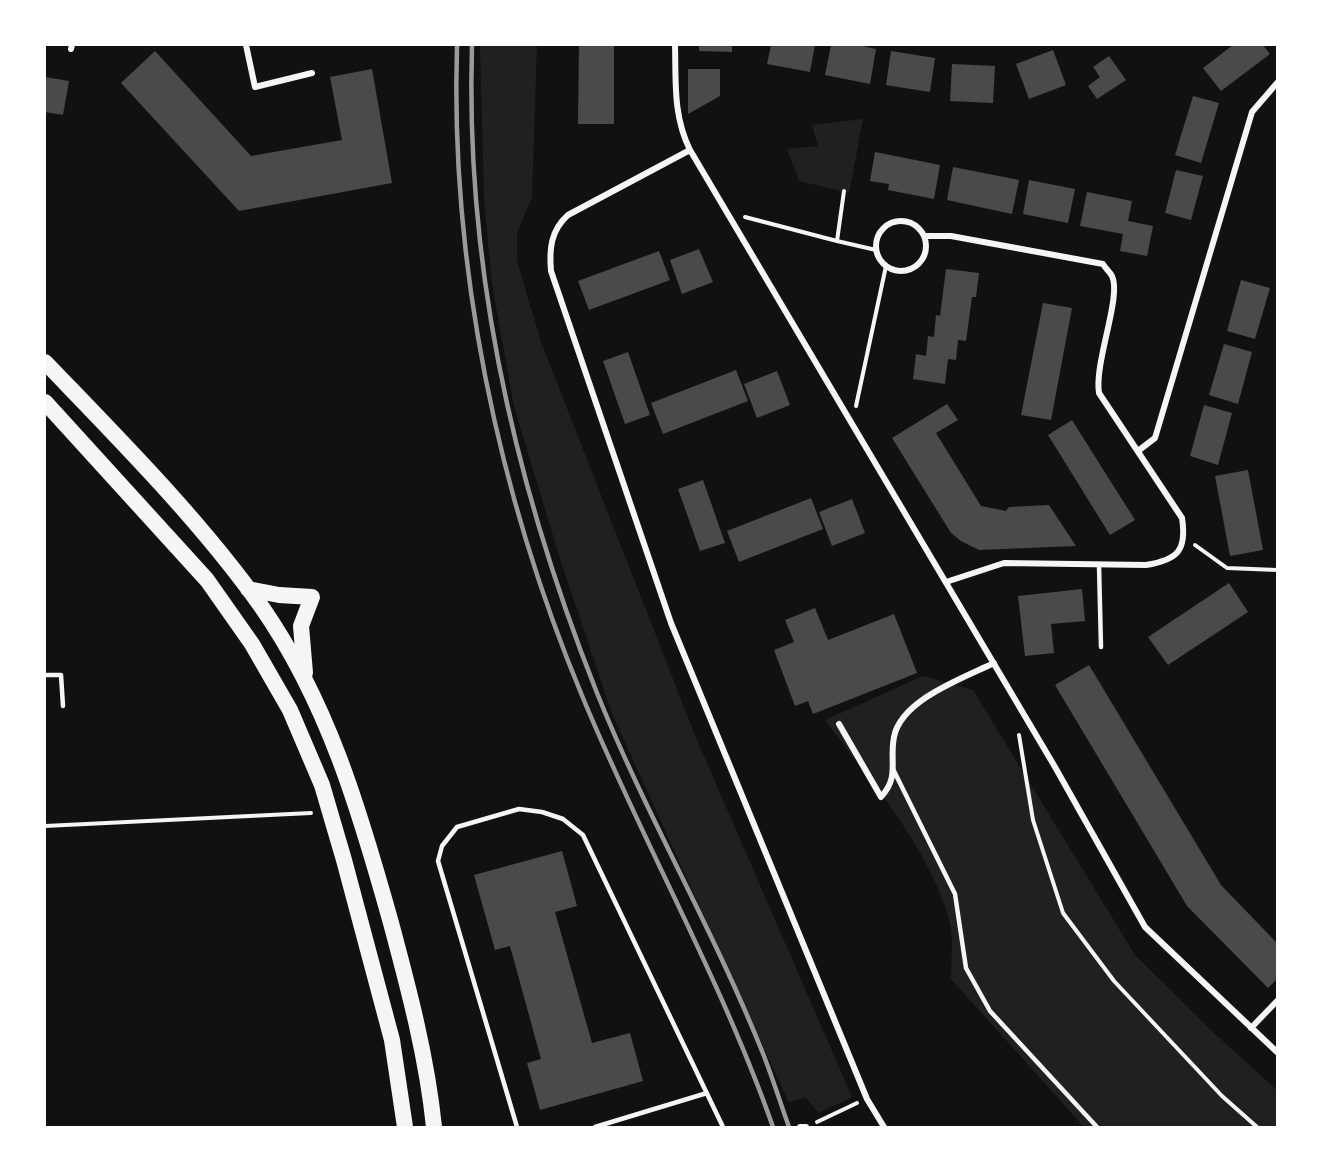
<!DOCTYPE html>
<style>
body{margin:0}
#map{position:relative;width:1322px;height:1172px;overflow:hidden;background:#111;font-family:Mulish,sans-serif}
canvas{display:block}
.frame{position:absolute;inset:0;border:46px solid #fff;pointer-events:none}
</style>
<div id="map">
<canvas width="1322" height="1172"></canvas>
<div class="frame"></div>
</div>
<script>
const context = document.querySelector('canvas').getContext('2d');
context.lineJoin = 'round';
function paint(path, color) { context.fillStyle = color; context.fill(path, 'evenodd'); }
function trace(path, color, width, dash) { context.strokeStyle = color; context.lineWidth = width; context.lineCap = dash ? 'butt' : 'round'; context.setLineDash(dash || []); context.stroke(path); }
const green = new Path2D(`
 M480,45H537L532,198L517,232V261L541,342L697,740L852,1097L819,1113L805,1097L789,1103L612,714L561,562L514,407L492,284L484,199Z
 M863,119L849,193L799,181L787,149L818,146L812,125Z
 M923,676L973,690L1135,955L1214,1033L1277,1090V1127H1084L951,979C951,960 954,937 949,919C927,844 871,782 825,720Z`);
const building = new Path2D(`
 M579,45H614V124H578Z
 M699,45H732V52L699,51Z
 M771,45H815L810,72L767,64Z
 M831,45H858L876,49L870,84L825,75Z
 M1233,45H1263L1270,54L1221,91L1203,68Z
 M1053,50L1066,85L1029,99L1016,64Z
 M155,51L251,156L342,140L330,77L372,69L392,183L239,211L121,83Z
 M891,51L935,58L930,92L886,85Z
 M1109,56L1126,80L1097,99L1088,86L1100,77L1093,67Z
 M952,64L995,66L993,103L950,101Z
 M688,69H720V96L688,114Z
 M45,77L69,81L63,115L45,112Z
 M1193,96L1219,103L1201,163L1175,155Z
 M875,152L940,165L934,199L888,190L889,184L870,181Z
 M953,167L1019,180L1012,214L947,200Z
 M1176,170L1203,176L1191,220L1165,213Z
 M1029,180L1075,189L1068,223L1023,214Z
 M1087,192L1132,201L1128,221L1153,226L1147,256L1120,251L1123,234L1080,226Z
 M699,249L713,282L682,294L670,260Z
 M659,251L670,280L589,310L578,281Z
 M946,269L979,273L976,297H972L966,341L958,340L956,360L948,359L945,384L913,379L916,354L926,356L928,336L934,337L936,315L940,316Z
 M1241,280L1270,288L1255,339L1227,331Z
 M1043,303L1072,308L1051,420L1021,415Z
 M1224,344L1252,352L1238,404L1209,395Z
 M628,352L650,415L625,424L603,361Z
 M736,370L748,401L663,434L651,403Z
 M777,371L790,405L757,418L744,384Z
 M947,404L958,420L936,433L981,506L1006,511L1009,507L1049,505L1076,546L979,550L961,541L951,533L892,438Z
 M1204,405L1232,413L1218,465L1190,456Z
 M1072,420L1135,520L1110,535L1048,435Z
 M1248,470L1263,550L1230,556L1215,476Z
 M703,480L725,543L700,551L678,489Z
 M811,498L823,529L739,562L727,531Z
 M852,499L865,533L832,546L819,512Z
 M1229,583L1248,612L1168,665L1148,637Z
 M1082,589L1085,621L1051,624L1054,653L1025,656L1018,596Z
 M815,608L828,640L894,614L917,673L813,714L808,701L795,706L774,650L794,642L785,620Z
 M1089,665L1221,885L1277,943V979L1268,988L1187,906L1055,685Z
 M562,851L577,906L555,912L592,1043L630,1033L643,1081L540,1110L527,1063L541,1059L510,946L495,950L474,875Z`);
const path = new Path2D(`
 M844,191L837,241L876,250
 M745,217L837,241
 M856,406L886,266
 M1195,545L1227,568L1277,570
 M1019,735L1033,820L1063,913L1114,981L1222,1096L1257,1127
 M45,826L311,813
 M817,1122L857,1103`);
const service = new Path2D(`
 M1099,565L1101,647
 M45,675H61L63,706
 M893,769L955,894L966,968L990,1011L1097,1127
 M517,1127L438,861L442,846L457,827L519,809L542,812L563,819L583,835L723,1127
 M595,1127L707,1093`);
const minor = new Path2D(`
 M246,45L255,87L312,73
 M675,45C676,82 673,116 690,150L1055,767L1145,927L1277,1052
 M71,49L72,45
 M690,150L568,215C551,230 549,249 551,271L671,623L867,1099L884,1127
 M876 246a25 25 0 1 1 50 0a25 25 0 1 1-50 0Z
 M924,236H951L1103,264C1105,268 1110,272 1112,276C1122,296 1094,363 1099,393L1182,518C1187,550 1178,560 1146,565L1004,563L946,582
 M1138,451L1155,438L1252,112L1277,83
 M839,724L881,797C900,776 889,762 894,737C901,700 963,678 994,663
 M1251,1028L1277,1001
 M800,1127H806`);
const trunk = new Path2D(`
 M45,362C119,439 199,519 261,606C328,702 360,812 391,923C409,990 427,1058 434,1127
 M45,402L207,580L252,644L290,710L322,785L344,860L392,1040L405,1127
 M248,589L279,595L312,597L301,626L305,673`);
const rail = new Path2D(`
 M457,45C450,265 498,495 583,698C643,843 721,979 773,1127
 M472,45C465,267 515,487 597,693C646,815 713,929 762,1051C772,1076 780,1102 789,1127`);
paint(green, '#202020');
paint(building, '#4a4a4a');
trace(path, '#f5f5f5', 4);
trace(service, '#f5f5f5', 4.5);
trace(minor, '#f5f5f5', 6);
trace(trunk, '#f5f5f5', 16);
trace(rail, '#9a9a9a', 4.5);
</script>
